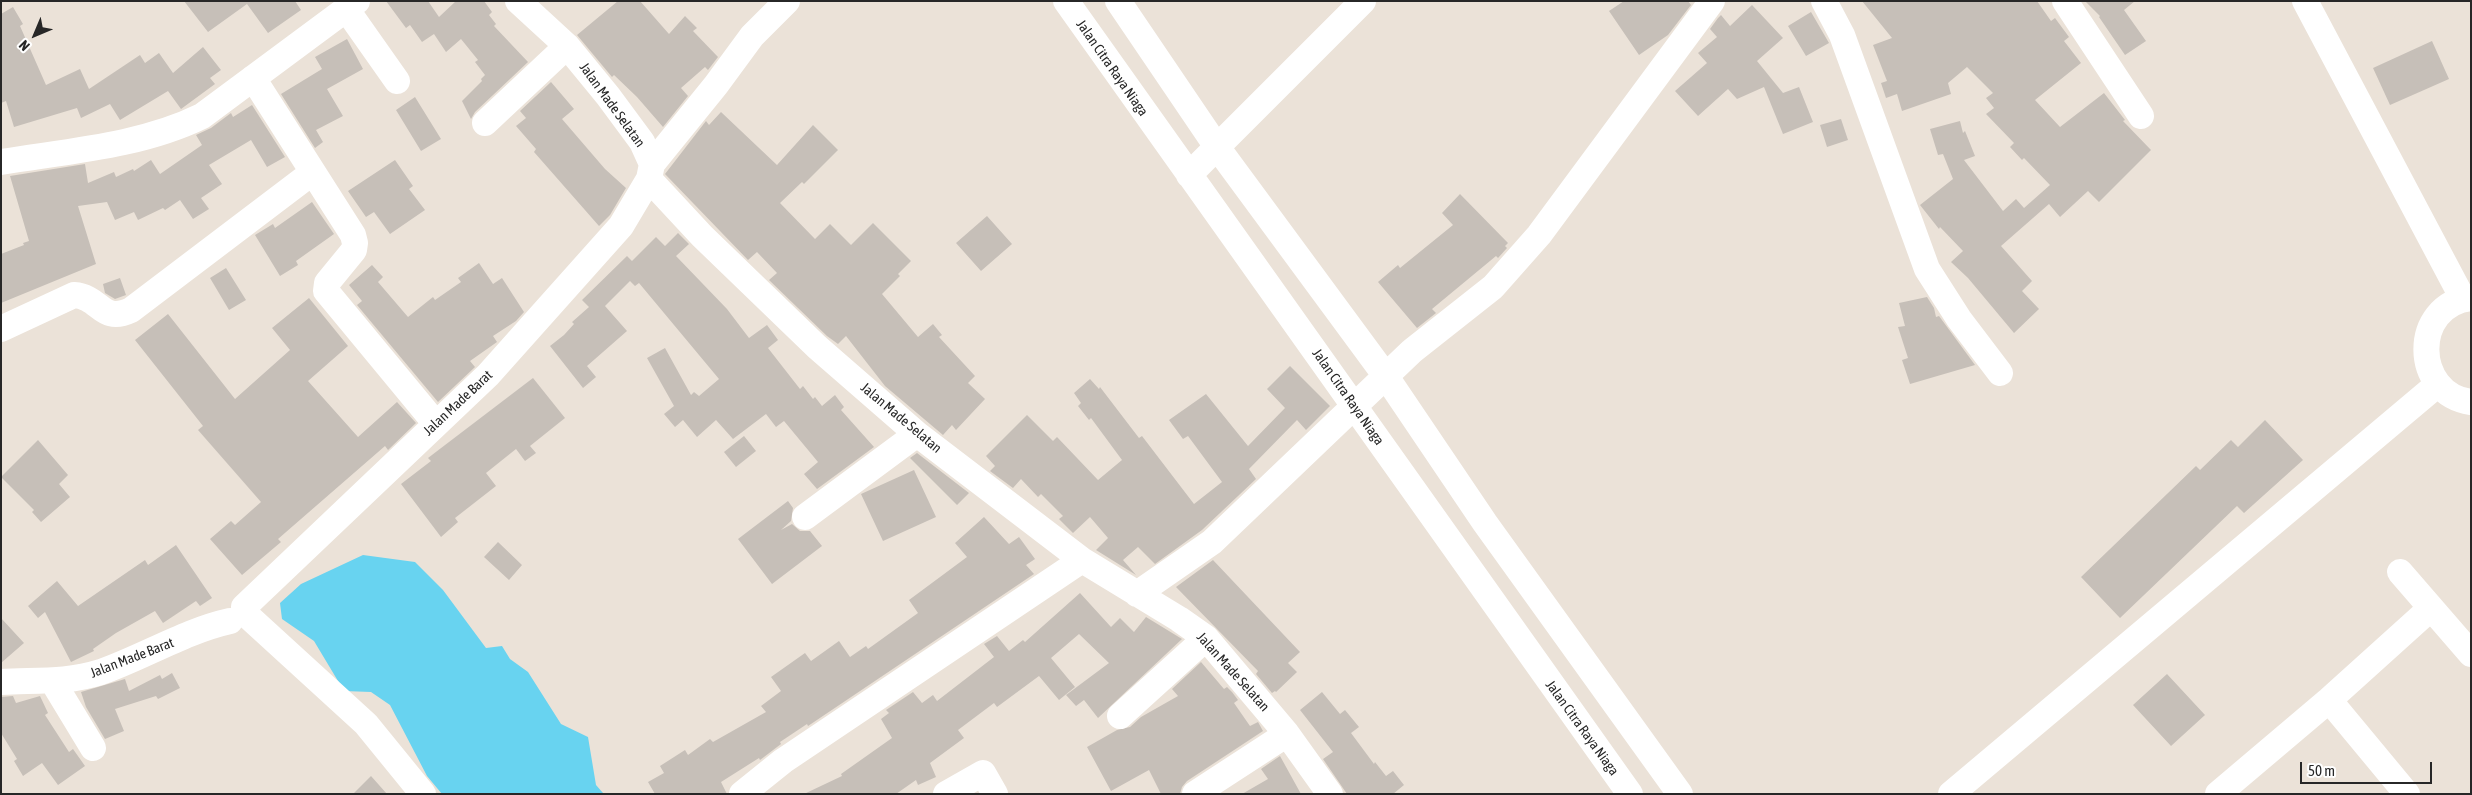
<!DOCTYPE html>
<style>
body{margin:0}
#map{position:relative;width:2472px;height:795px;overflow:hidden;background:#ebe2d8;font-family:"Asap Condensed",sans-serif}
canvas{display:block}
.frame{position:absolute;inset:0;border:2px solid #272727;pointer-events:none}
.north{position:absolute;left:10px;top:10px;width:50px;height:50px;-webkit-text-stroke:4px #fff;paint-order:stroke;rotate:225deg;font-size:14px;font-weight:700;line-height:20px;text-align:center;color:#272727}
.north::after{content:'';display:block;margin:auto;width:18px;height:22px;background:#272727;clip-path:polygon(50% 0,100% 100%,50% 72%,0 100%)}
.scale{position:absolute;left:2300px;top:762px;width:132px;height:22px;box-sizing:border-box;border:2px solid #272727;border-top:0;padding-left:6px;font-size:15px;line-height:18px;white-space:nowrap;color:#272727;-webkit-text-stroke:4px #fff;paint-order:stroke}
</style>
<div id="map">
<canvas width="2472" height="795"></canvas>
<div class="frame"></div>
<div class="north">N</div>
<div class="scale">50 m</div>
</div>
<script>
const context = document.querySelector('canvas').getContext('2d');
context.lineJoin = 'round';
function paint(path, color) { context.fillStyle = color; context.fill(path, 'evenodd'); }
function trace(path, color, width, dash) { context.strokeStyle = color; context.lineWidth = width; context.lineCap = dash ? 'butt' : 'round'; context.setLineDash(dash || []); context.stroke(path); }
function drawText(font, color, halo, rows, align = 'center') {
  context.font = font + ' "Asap Condensed",sans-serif'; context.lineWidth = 4; context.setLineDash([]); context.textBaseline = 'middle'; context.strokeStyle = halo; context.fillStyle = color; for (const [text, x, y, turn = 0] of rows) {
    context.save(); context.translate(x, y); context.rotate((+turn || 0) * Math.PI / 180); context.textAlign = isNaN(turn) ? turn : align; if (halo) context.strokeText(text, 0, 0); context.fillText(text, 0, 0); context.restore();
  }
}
const water = new Path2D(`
 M363,555L415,562L443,590L486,648L502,646L510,659L528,672L561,724L588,737L596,785L603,793L442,794L427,776L390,705L371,692L344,691L314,641L282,619L280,603L301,584Z`);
const building = new Path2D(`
 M184,1H295L301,10L268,33L247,4L208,32Z
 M386,1H428L439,17L456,1H484L492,12L489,15L496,24L494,26L528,62L475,112L471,119L462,101L482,81L481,79L485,75L475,62L478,60L461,39L446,52L434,34L422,42L410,25L406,28Z
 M618,1H640L669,34L685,16L697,28L693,31L718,57L708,70L705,67L681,88L688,96L663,127L637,97L614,75L612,77L577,35Z
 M1624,1H1688L1691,5L1668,35L1639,55L1609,11Z
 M1862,1H2037L2051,21L2055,18L2069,37L2064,41L2081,63L2035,100L2060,127L2104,93L2125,120L2123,121L2151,150L2099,202L2088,191L2060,217L2049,204L2001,246L2032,281L2022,291L2039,309L2014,333L1968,278L1951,262L1963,251L1940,227L1939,229L1920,205L1953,179L1943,154L1938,155L1930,129L1960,121L1963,133L1965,131L1975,156L1964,160L2003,211L2016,199L2024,208L2050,185L2024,158L2022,160L2010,147L2014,143L1986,114L1994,108L1986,98L1993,93L1967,67L1948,83L1951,94L1902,111L1897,94L1886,98L1881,83L1887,81L1873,45L1892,38Z
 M2085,1H2135L2124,10L2146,41L2125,55L2099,17L2100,16Z
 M1752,5L1783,38L1757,61L1783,93L1799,87L1813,122L1783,134L1764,87L1737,99L1728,89L1698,116L1675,91L1707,63L1698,53L1717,37L1710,29L1718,18L1721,15L1730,26Z
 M13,7L23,24L20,26L46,85L80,69L89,89L140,55L145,63L159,53L173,73L203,47L221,70L210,78L215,84L181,109L168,91L120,120L110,104L81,118L77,108L14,127L6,101L1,103V14Z
 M1811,12L1829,43L1806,56L1788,26Z
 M347,39L363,69L327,89L343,116L316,130L323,142L315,148L281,94L322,69L315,57Z
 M2432,41L2449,79L2390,105L2373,68Z
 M551,82L574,109L562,119L605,169L626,188L610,215L599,226L534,152L536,149L516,126L526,118L520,111Z
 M415,97L441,139L421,151L396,110Z
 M252,105L285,157L267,167L251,140L209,165L222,184L201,198L209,209L193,219L180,200L165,210L163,208L138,220L134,212L115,220L107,202L78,206L96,264L1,303V254L24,245L23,243L29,241L10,176L85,164L88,183L114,172L116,177L133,169L134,171L151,160L160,174L202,145L196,135L211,128L231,113L233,117Z
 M721,112L777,165L813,125L838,150L804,184L802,182L780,203L815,239L830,224L851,245L873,223L911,261L898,274L900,276L882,294L918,337L933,324L942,335L939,337L975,376L968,383L985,399L956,430L952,425L943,435L885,386L846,336L838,344L827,336L769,280L777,273L757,252L748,260L665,174L706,121L709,125Z
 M1841,119L1848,140L1827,147L1820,125Z
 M395,160L413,186L409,189L425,210L390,234L374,212L366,217L348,191Z
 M1460,194L1508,243L1505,246L1507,248L1498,258L1496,256L1432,309L1436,313L1417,328L1378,282L1398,265L1400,268L1453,225L1442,213Z
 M312,202L334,234L296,261L298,265L280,276L255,235L273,224L275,228Z
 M987,216L1012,244L981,271L956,243Z
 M678,233L689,244L676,256L727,309L749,338L767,325L778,340L768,348L800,389L803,386L813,399L815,397L822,406L835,395L844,407L841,410L874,447L817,489L804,474L818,462L784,421L776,427L766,414L733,439L716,420L697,437L683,420L675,427L664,414L674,406L647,358L665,348L691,395L694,392L699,396L719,379L639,283L635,286L630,281L605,306L627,331L587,366L596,377L583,388L550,346L564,335L574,324L572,322L589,307L582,300L627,256L632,261L656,237L665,246Z
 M479,263L493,284L502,278L524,312L516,321L493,336L497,342L470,361L475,367L438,402L357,305L362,301L349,285L372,265L383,277L378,282L408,317L433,297L435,300L461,282L458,278Z
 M226,268L246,300L229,310L210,278Z
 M120,278L126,295L115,299L105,293L103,284Z
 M1927,297L1934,308L1936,317L1939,316L1975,365L1910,384L1902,360L1908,358L1898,327L1905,326L1899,303Z
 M309,298L348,346L308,381L358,437L397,402L416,423L388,450L385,446L278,539L281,542L242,575L210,539L231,521L235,525L261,502L198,430L203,426L135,340L168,314L235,399L290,350L272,328Z
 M1290,366L1330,406L1306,430L1297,420L1249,469L1256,479L1202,530L1155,564L1138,547L1123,560L1136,575L1096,550L1108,538L1090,517L1073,533L1059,519L1063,516L1041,494L1038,497L1021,479L1013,488L990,471L995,466L986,456L1027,415L1053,441L1057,437L1098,480L1122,460L1091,418L1089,420L1078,406L1081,403L1074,393L1090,379L1099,389L1100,387L1139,438L1142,436L1194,504L1222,482L1188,436L1183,439L1169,420L1206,394L1248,446L1285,408L1267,389Z
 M533,378L565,418L530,446L536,453L525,461L516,449L486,473L496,486L455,518L458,522L441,537L401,484L431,461L428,458Z
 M2265,420L2303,460L2244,513L2237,506L2120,618L2081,577L2196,466L2200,470L2231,440L2238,447Z
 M744,436L756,451L736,467L724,452Z
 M38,440L68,475L59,484L70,497L41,522L32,512L34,510L1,477Z
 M917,453L969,493L957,505L910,458Z
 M914,470L936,517L883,541L861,494Z
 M788,501L793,508L791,521L781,530L792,524L800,531H810L822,546L772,584L738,539Z
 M984,517L1009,544L1019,537L1035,559L1026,565L1034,574L808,726L807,724L780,742L781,744L760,760L759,758L721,782L727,794H655L648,782L664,773L660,766L685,750L688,755L710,739L713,742L766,712L761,706L781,691L771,677L805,653L811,661L839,641L850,657L866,646L868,649L918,613L909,600L967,557L955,543Z
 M498,542L522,565L509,580L484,557Z
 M176,545L212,598L200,606L196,601L163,623L155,611L116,633L93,649L94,651L71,662L45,612L38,618L28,606L57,581L78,606L145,560L148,565Z
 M1213,560L1300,652L1288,663L1297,672L1276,692L1275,691L1272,693L1256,674L1258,671L1176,587Z
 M1080,593L1111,627L1120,618L1134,632L1146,617L1182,639L1098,718L1084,700L1076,706L1066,695L1109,663L1079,634L1051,658L1075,687L1059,700L1039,676L997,707L994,703L958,730L964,738L930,763L936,777L918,785L916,780L896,794H804L842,776L841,774L892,738L881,719L889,713L886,710L913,692L922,703L933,695L937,701L994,657L984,644L997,636L1009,651L1023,640L1025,642Z
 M1,618L24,643L1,663Z
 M1201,662L1224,689L1227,687L1232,692L1238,700L1234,703L1250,726L1258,722L1263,731L1187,781L1182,787L1180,794H1161L1149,770L1111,791L1087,747L1117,730L1130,727L1141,717L1178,696L1172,689Z
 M172,673L180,688L158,699L156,696L115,709L124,731L105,739L86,707L81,692L125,679L129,691L160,675L162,679Z
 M2167,674L2205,715L2171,746L2133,705Z
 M1322,692L1340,714L1345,710L1359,727L1351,733L1374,764L1375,762L1386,776L1393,771L1404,785L1393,794H1347L1323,759L1333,752L1300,710Z
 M13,696L16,703L40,696L48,713L45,715L69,752L73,749L85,766L58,785L42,763L23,776L14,761L17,759L1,733V697Z
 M1280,756L1301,794H1242L1268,779L1261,769Z
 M371,776L387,794H353Z`);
const minor = new Path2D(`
 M518,1L567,46L608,96L642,142L652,164L649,179L702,236L817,347L917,434L1082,560L1179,619L1206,638L1287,734L1330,794
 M1066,1L1630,794
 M1118,1L1217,147L1385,375L1485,523L1680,794
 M1824,1L1842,35L1927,269L1959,319L2000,373
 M2065,1L2141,116
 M2305,1L2463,299
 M347,10L397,81
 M253,78L353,235L355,243L354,250L327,283L326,291L436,424
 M485,123L567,46
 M1,162C68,151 141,146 202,116L357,1
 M652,164L716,85L752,36L787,1
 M1189,175L1363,1
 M2471,298C2411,305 2412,394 2471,402
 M1,329L74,295C101,297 101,324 131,310L313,172
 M805,517L917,434
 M2400,572L2471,654
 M1137,594L1212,542L1412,351L1493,287L1539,235L1712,1
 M244,607L488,375L621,226L649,179
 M250,618L366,724L423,794
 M1,682C36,680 66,683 101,672C144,657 185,631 230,621
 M53,682L93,748
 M2329,700L2407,794
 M1120,716L1206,638
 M742,794L783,761L1082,560
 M946,794L983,773L995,794
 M1195,794L1287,734
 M1951,794L2438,384
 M2218,794L2329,700L2431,608`);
const streetNames = [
 ["Jalan Citra Raya Niaga",1112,68,55],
 ["Jalan Made Selatan",612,105,54],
 ["Jalan Citra Raya Niaga",1348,397,55],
 ["Jalan Made Barat",458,403,-43],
 ["Jalan Made Selatan",901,418,40],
 ["Jalan Made Barat",132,658,-21],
 ["Jalan Made Selatan",1233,672,48],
 ["Jalan Citra Raya Niaga",1582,728,54]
];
paint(water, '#68d3f0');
paint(building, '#c6bfb8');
trace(minor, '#fff', 26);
drawText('14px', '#272727', '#fff', streetNames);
</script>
